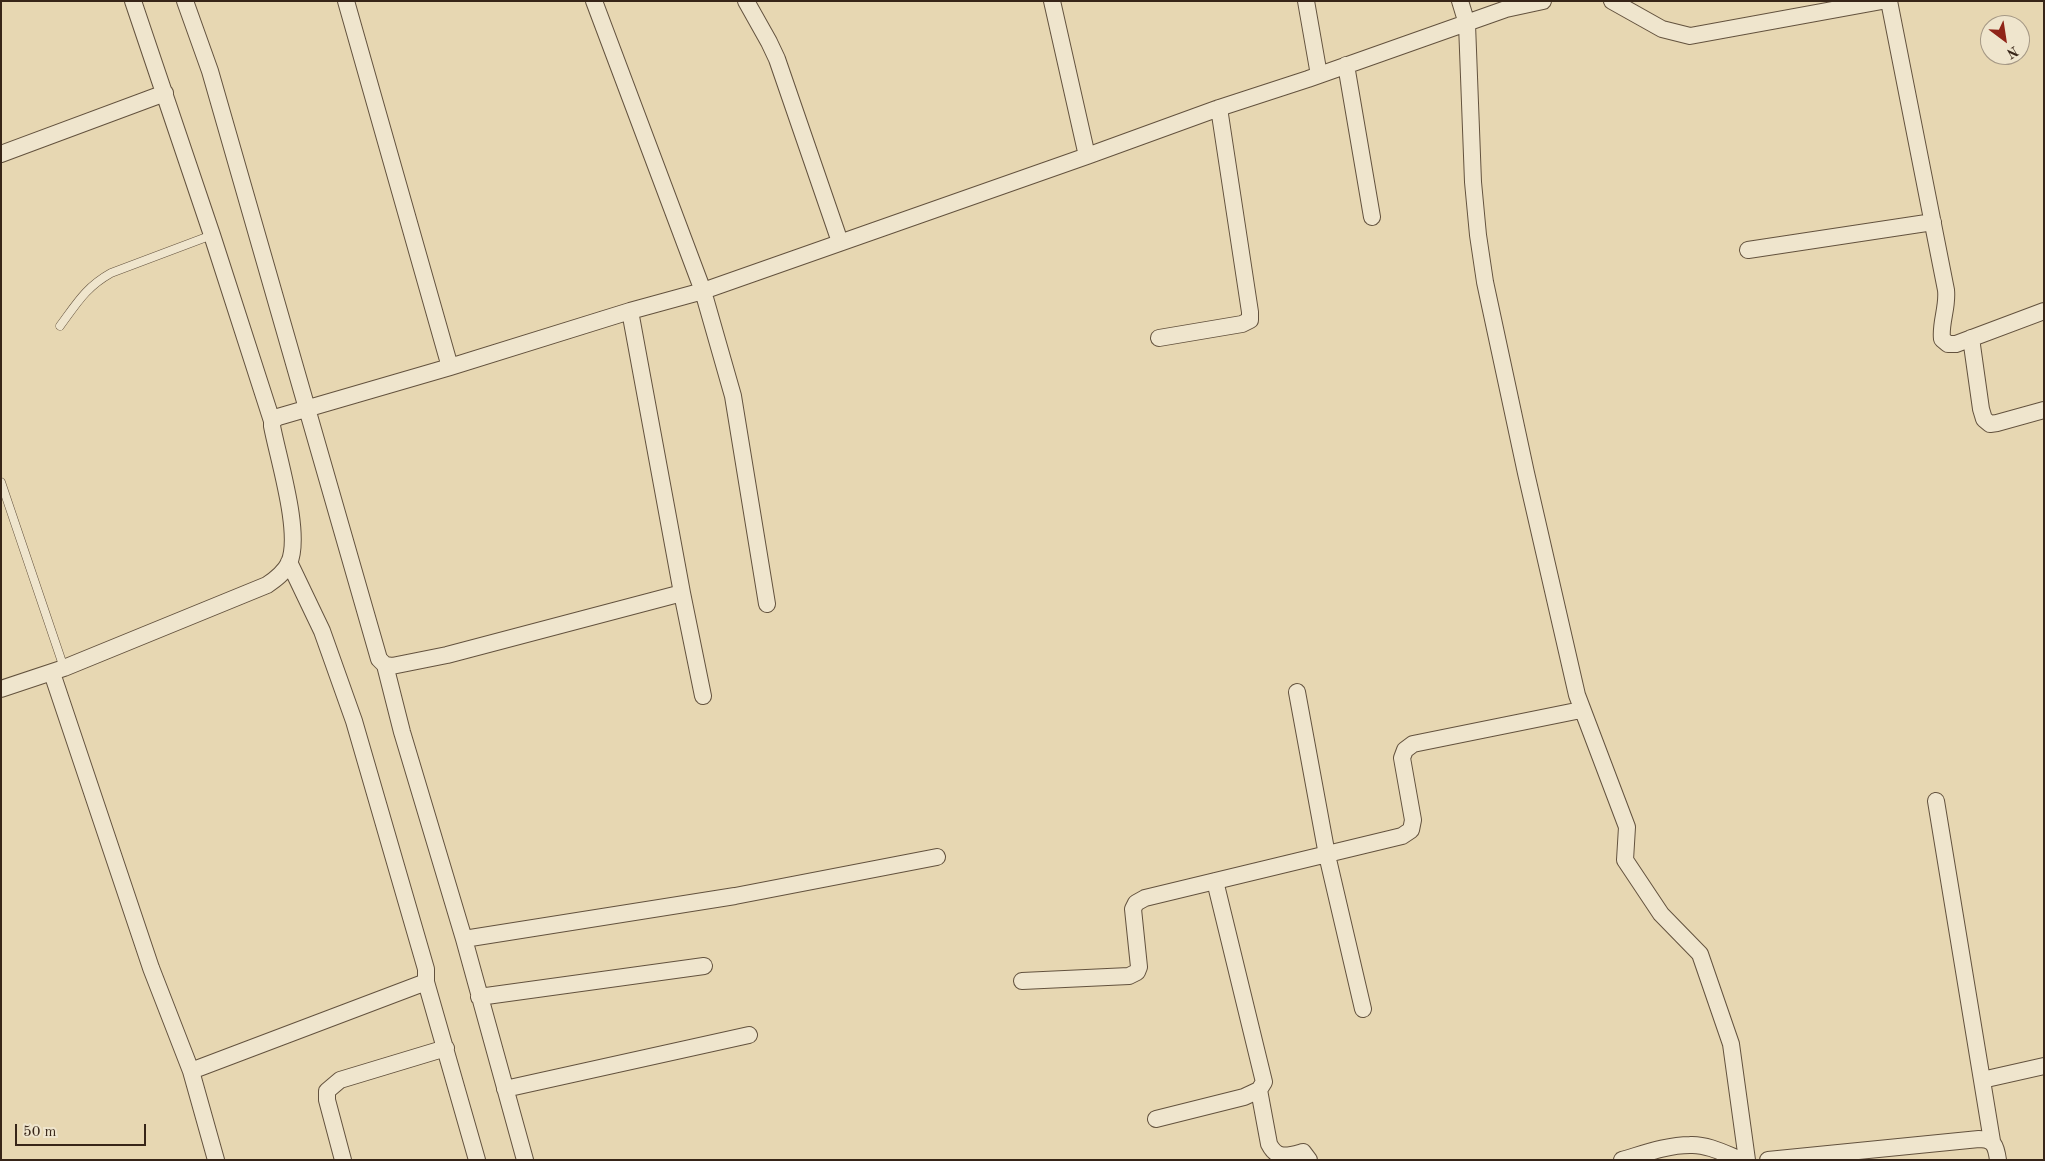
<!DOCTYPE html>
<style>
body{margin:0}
#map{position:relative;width:2045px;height:1161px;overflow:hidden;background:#e7d7b2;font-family:"Old Standard TT",serif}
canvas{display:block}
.frame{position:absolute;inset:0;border:2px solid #372518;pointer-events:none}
.north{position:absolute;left:1980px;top:15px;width:50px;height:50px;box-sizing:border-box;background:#efe5cd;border:1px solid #a59885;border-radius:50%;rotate:149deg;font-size:14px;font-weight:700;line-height:20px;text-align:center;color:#372518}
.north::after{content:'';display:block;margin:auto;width:18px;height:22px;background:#8f2418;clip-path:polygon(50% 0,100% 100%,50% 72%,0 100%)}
.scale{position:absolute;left:15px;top:1124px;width:131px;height:22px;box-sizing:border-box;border:2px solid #372518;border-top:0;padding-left:6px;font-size:15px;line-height:18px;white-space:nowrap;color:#372518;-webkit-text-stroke:4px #efe5cd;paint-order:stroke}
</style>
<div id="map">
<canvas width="2045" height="1161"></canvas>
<div class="frame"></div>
<div class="north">N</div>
<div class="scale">50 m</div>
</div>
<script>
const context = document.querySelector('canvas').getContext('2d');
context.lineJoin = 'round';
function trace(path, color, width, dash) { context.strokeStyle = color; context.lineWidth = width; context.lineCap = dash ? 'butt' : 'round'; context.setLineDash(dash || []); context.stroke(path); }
const lane = new Path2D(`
 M60,326C77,303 86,287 111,273L212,235
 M1,482L64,668`);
const street = new Path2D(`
 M133,1L212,235L272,421
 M185,1L210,71L379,659L385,665L392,666L447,655L682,593
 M346,1L450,367
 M594,1L703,291L733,396L767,604
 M746,1L769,42L777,59L840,242
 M1052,1L1087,156
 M1306,1L1319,75
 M1460,1L1467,24L1473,182L1478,235L1485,282L1526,473L1577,695L1627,827L1625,860L1661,914L1700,954L1731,1044L1747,1160
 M1612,1L1662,29L1690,36L1882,1
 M1889,1L1946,290C1948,307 1940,323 1942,339L1948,344H1956L2044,311
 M1346,65L1372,217
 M1,154L165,93
 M1748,250L1933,222
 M630,311L682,593L703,696
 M1159,338L1242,324L1250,320V312L1219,108
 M1971,338L1981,409L1984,419L1990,424L1997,423L2044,410
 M289,562L322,631L354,721L426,969V982L477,1160
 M385,665L402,732L464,939L525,1160
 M52,673L151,968L191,1071L216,1160
 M1,689L64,668L267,585C276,579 284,573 289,563C302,534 278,458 272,426V421L278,417L450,367L630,311L703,291L1087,156L1219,108L1308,79L1506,9L1543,1
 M1297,692L1327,855L1363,1009
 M1936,801L1992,1141
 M464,939L735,896L937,857
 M1022,981L1129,976L1137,972L1139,967L1133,909L1136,903L1145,898L1402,836L1411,830L1413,820L1402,758L1405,750L1413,744L1581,710
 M479,997L704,966
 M191,1071L426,982
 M1982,1080L2044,1066
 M505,1089L749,1035
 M1259,1090L1269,1144C1277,1160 1288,1156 1303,1152L1309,1160
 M1156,1119L1244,1097L1259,1090L1264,1082L1215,881
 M343,1160L327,1100V1091L340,1080L446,1048
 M1622,1160C1643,1154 1667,1145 1690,1145C1707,1144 1726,1154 1741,1160
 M1768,1160L1979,1139C1994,1139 1996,1146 1998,1160`);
trace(lane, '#63523e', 9);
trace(street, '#63523e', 18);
trace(lane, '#efe5cd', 8);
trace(street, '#efe5cd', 16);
</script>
